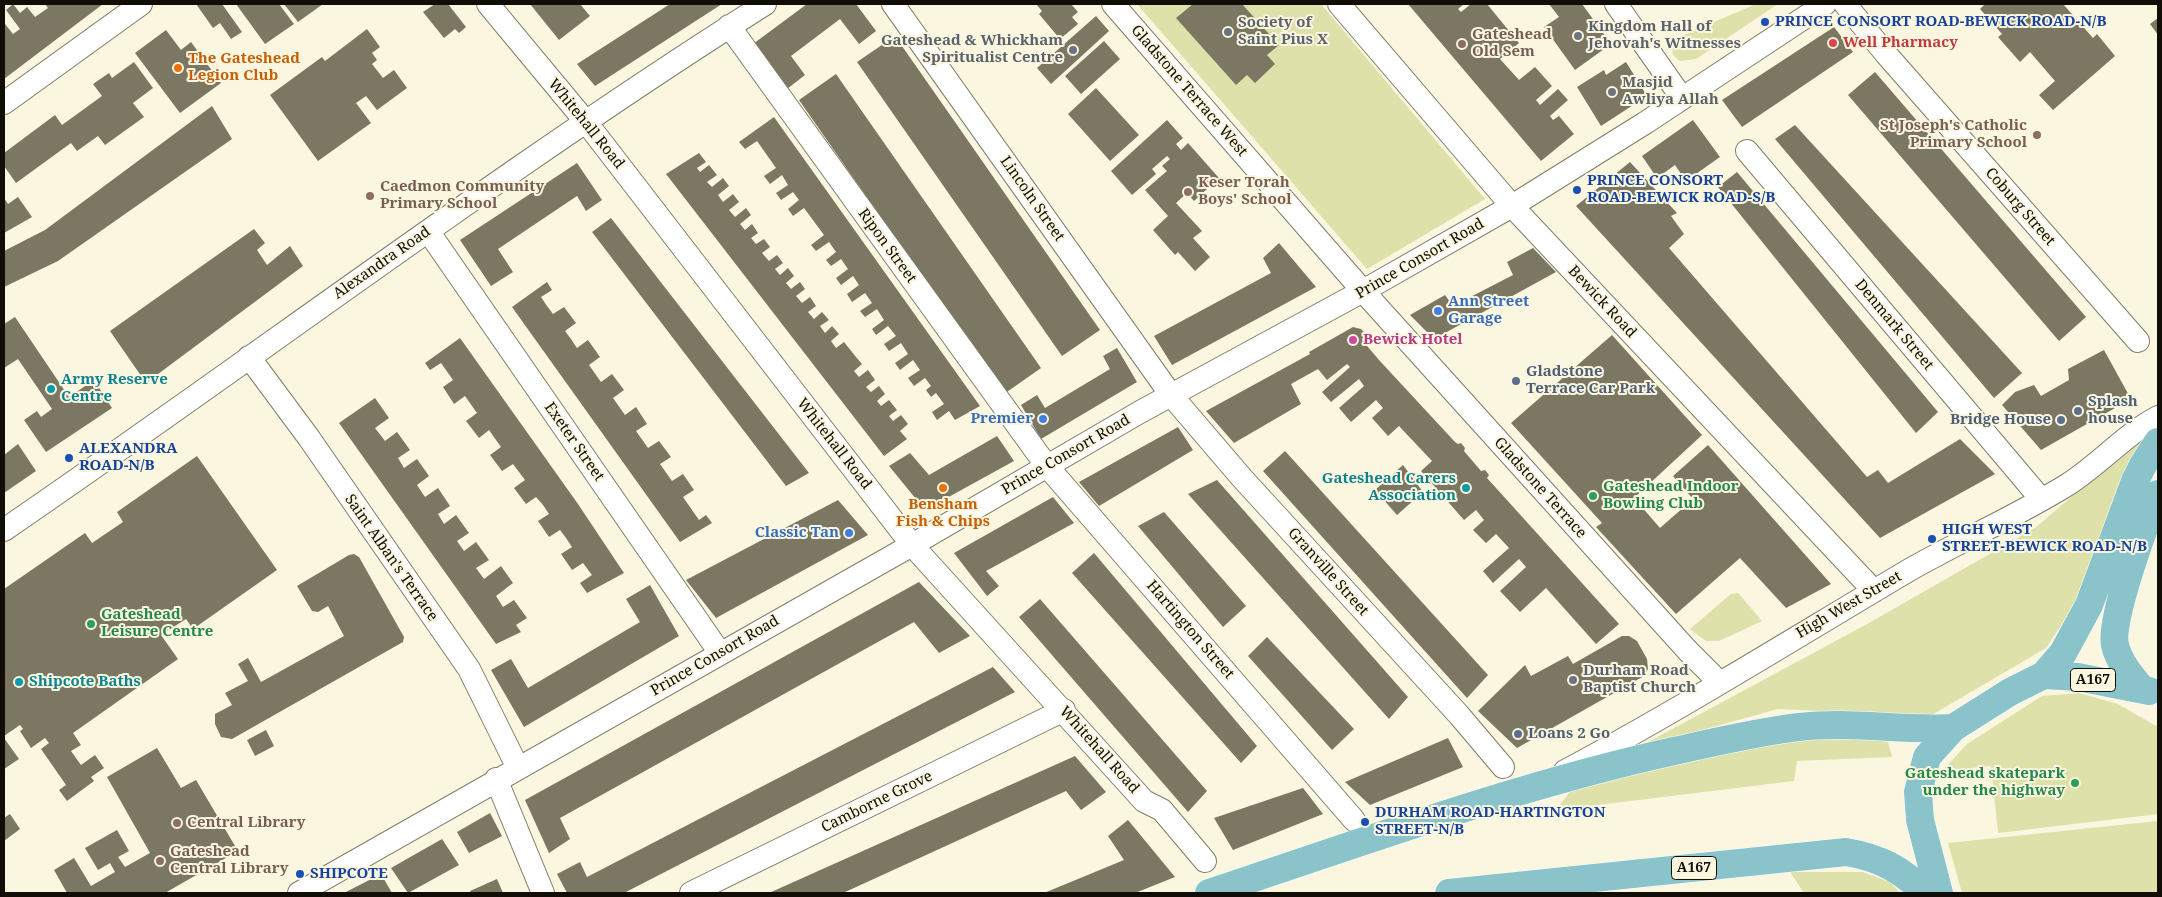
<!DOCTYPE html>
<style>
body{margin:0}
#map{position:relative;width:2162px;height:897px;overflow:hidden;background:#fbf6df;font-family:"Noto Serif",serif}
canvas{display:block}
.frame{position:absolute;inset:0;border:5px solid #100e07;pointer-events:none}
</style>
<div id="map">
<canvas width="2162" height="897"></canvas>
<div class="frame"></div>
</div>
<script>
const context = document.querySelector('canvas').getContext('2d');
context.lineJoin = 'round';
function paint(path, color) { context.fillStyle = color; context.fill(path, 'evenodd'); }
function trace(path, color, width, dash) { context.strokeStyle = color; context.lineWidth = width; context.lineCap = dash ? 'butt' : 'round'; context.setLineDash(dash || []); context.stroke(path); }
function drawText(font, color, halo, rows, align = 'center') {
  context.font = font + ' "Noto Serif",serif'; context.lineWidth = 4; context.setLineDash([]); context.textBaseline = 'middle'; context.strokeStyle = halo; context.fillStyle = color; for (const [text, x, y, turn = 0] of rows) {
    context.save(); context.translate(x, y); context.rotate((+turn || 0) * Math.PI / 180); context.textAlign = isNaN(turn) ? turn : align; if (halo) context.strokeText(text, 0, 0); context.fillText(text, 0, 0); context.restore();
  }
}
const green = new Path2D(`
 M1137,4H1321L1485,199L1367,269Z
 M1756,4H1778L1696,59L1680,61L1673,55L1672,46L1677,38Z
 M2147,432L2073,607L2046,648L1930,716L1778,709L1637,748L1869,623L2035,528Z
 M1738,593L1762,621L1719,641H1706L1690,629L1731,594Z
 M2079,693L2118,704L2158,727V814L1998,833L1991,766L1942,771L1967,744L2042,696Z
 M1847,736L1888,742L1892,757L1797,761L1794,781L1556,810L1572,789L1767,743Z
 M2158,821V893H1962L1948,843Z
 M1790,872H1863L1890,882L1900,893H1804Z`);
const building = new Path2D(`
 M13,4L20,13L27,7L35,17L48,8L45,4H103L4,79V25L5,24L13,34L20,29L6,10Z
 M196,4H222L242,32L231,39L220,23L213,28Z
 M236,4H279L294,24L265,44Z
 M284,4H323L298,22Z
 M435,4H448L466,27L459,33L455,29L444,38L423,12Z
 M530,4H580L590,16L559,40Z
 M670,4H722L595,86L577,64Z
 M807,4H856L876,31L859,44L840,19L791,56L805,75L787,89L753,44Z
 M1036,4H1071L1078,12L1072,17L1078,24L1060,39L1039,14L1042,11Z
 M1193,4H1242L1279,45L1267,55L1275,64L1255,83L1247,75L1236,85L1176,18Z
 M1408,4H1464L1458,9L1461,12L1471,4H1487L1519,43L1500,59L1519,80L1535,67L1552,86L1536,100L1540,105L1558,89L1568,100L1550,116L1553,120L1559,116L1574,134L1541,161Z
 M1549,4H1582L1611,44L1575,70L1544,27L1559,17Z
 M1985,4H2063L2093,38L2097,34L2115,56L2053,110L2039,95L2055,81L2030,52L2020,62L1998,37L2002,34L1980,9Z
 M1096,16L1109,31L1051,84L1037,68Z
 M2158,18V35L2150,24Z
 M1834,27L1853,52L1742,127L1722,100Z
 M367,29L380,47L372,53L377,60L372,64L383,78L394,70L407,88L377,110L366,96L356,103L371,123L318,161L270,95L322,57L325,61Z
 M166,30L181,50L191,42L221,83L180,113L135,53Z
 M895,36L1100,330L1062,356L857,62Z
 M1104,41L1120,59L1081,94L1065,76Z
 M134,62L153,88L133,103L144,117L105,145L98,136L77,151L71,143L16,183L4,166V153L55,115L62,125L102,96L93,84L109,73L112,78Z
 M1626,62L1647,96L1601,126L1577,87L1604,70L1606,75Z
 M1875,72L2086,317L2059,341L1848,95Z
 M836,74L1041,368L1004,394L799,100Z
 M1096,88L1139,135L1110,161L1068,114Z
 M212,106L232,139L58,261L4,287V251L45,230Z
 M774,117L980,406L955,420L949,411L937,420L932,412L944,404L936,393L931,397L926,390L931,386L925,378L914,386L908,378L920,370L913,360L900,370L895,363L908,354L901,343L889,351L884,344L896,336L888,326L876,335L872,329L884,320L877,309L865,317L860,311L872,303L865,293L852,302L847,294L859,285L853,276L841,285L836,278L848,269L841,259L831,266L826,260L836,252L829,242L816,251L811,245L824,235L804,208L793,216L788,209L799,200L793,192L781,200L776,193L788,185L782,175L770,184L764,176L776,168L757,141L745,149L739,142Z
 M1167,120L1183,138L1176,144L1181,150L1188,143L1219,178L1194,201L1187,193L1176,203L1202,231L1193,238L1210,257L1195,271L1178,252L1175,255L1153,230L1168,216L1145,190L1167,171L1162,166L1170,159L1167,156L1152,169L1156,174L1132,195L1111,171Z
 M1693,120L1720,157L1686,181L1675,165L1657,178L1642,156Z
 M1795,125L2022,373L1994,398L1775,139Z
 M699,153L706,162L697,168L700,172L709,165L717,175L707,182L712,187L723,178L729,186L718,195L723,202L733,194L739,202L729,210L735,217L746,208L751,215L740,224L745,230L752,224L758,233L751,238L756,244L764,239L770,247L762,253L769,261L777,255L783,263L775,269L780,275L788,268L794,276L786,283L791,289L800,282L805,289L796,296L802,303L810,297L816,306L808,312L814,319L822,312L829,320L820,326L825,333L832,326L839,334L831,341L836,348L844,342L856,357L862,364L854,371L859,377L868,370L875,380L866,387L871,392L879,386L885,394L877,401L881,406L889,400L897,410L889,416L893,421L901,415L908,424L900,431L907,439L884,456L666,174Z
 M1630,162L1677,213L1671,216L1684,234L1669,248L1867,477L1878,470L1888,483L1960,439L1995,474L1880,538L1576,206Z
 M577,163L602,200L586,211L577,196L498,249L513,272L491,286L460,240Z
 M1737,172L1938,412L1916,433L1718,187Z
 M18,197L32,217L4,233V198L8,204Z
 M611,218L809,473L786,486L592,232Z
 M254,229L265,243L257,250L267,265L290,246L303,266L146,383L110,331Z
 M1279,243L1316,287L1172,365L1154,336L1271,273L1263,258Z
 M1533,248L1556,272L1434,339L1410,315L1445,295L1453,306L1513,275L1507,262Z
 M547,282L552,290L541,297L547,306L553,314L564,307L576,323L565,331L571,339L577,348L588,340L600,357L589,365L601,382L612,374L624,390L613,398L625,415L636,407L647,424L636,431L648,448L659,441L671,457L660,464L672,481L683,474L694,490L683,497L699,520L706,515L712,523L680,542L512,307Z
 M15,317L69,397L94,380L112,408L46,452L24,420L37,411L41,417L52,409L18,359L4,368V324Z
 M1353,327L1361,329L1365,333L1362,340L1379,360L1455,442L1458,444L1461,443L1465,448L1464,451L1481,471L1485,470L1489,475L1487,478L1619,624L1596,644L1546,588L1520,612L1500,591L1526,567L1519,559L1493,583L1483,571L1509,548L1496,534L1486,543L1473,530L1484,520L1476,510L1464,520L1421,471L1432,461L1399,426L1388,436L1372,418L1383,408L1376,400L1351,422L1339,408L1364,386L1359,379L1331,402L1322,392L1350,367L1347,364L1327,380L1318,369L1291,384L1301,404L1234,443L1206,411L1310,354L1309,352Z
 M1612,335L1702,435L1634,498L1660,528L1693,499L1673,476L1708,445L1831,584L1786,608L1740,558L1676,614L1596,527L1602,523L1511,423Z
 M460,338L578,504L624,573L587,593L580,583L592,575L583,563L572,570L561,554L572,547L566,538L560,530L549,537L538,521L549,514L543,505L536,497L526,504L514,488L525,480L513,464L502,471L490,455L501,447L489,430L479,438L466,421L477,413L465,396L454,404L443,387L453,380L441,363L430,370L425,363Z
 M1117,348L1137,382L1041,439L1021,405L1037,395L1045,408L1110,369L1103,356Z
 M2104,350L2131,399L2041,450L2002,405L2015,392L2034,385L2041,396L2069,380L2068,369Z
 M375,398L389,418L375,428L385,441L397,432L410,450L398,458L404,468L417,459L429,476L417,485L425,497L438,488L450,506L438,514L444,524L456,515L469,533L457,541L464,551L476,542L489,560L476,568L484,579L501,566L513,583L496,596L503,607L514,600L527,618L516,625L521,632L496,644L339,423Z
 M1178,427L1193,450L1099,506L1079,482Z
 M997,436L1014,461L925,510L889,466L910,453L929,475Z
 M18,444L36,471L4,493V455Z
 M1285,451L1488,675L1467,698L1263,471Z
 M197,456L277,570L193,629L186,619L161,635L178,659L73,733L81,745L71,751L81,765L95,755L104,768L91,777L94,781L67,801L59,790L66,785L41,749L49,743L45,738L31,748L20,731L23,729L20,725L4,736V589L85,533L92,543L123,522L117,512Z
 M1403,465L1423,492L1397,515L1375,490Z
 M1217,480L1408,697L1389,719L1188,494Z
 M1053,497L1074,523L986,571L999,586L987,596L954,553Z
 M838,500L868,535L716,618L686,580Z
 M1164,512L1246,606L1223,627L1138,526Z
 M1094,553L1257,746L1241,763L1072,573Z
 M354,554L359,557L404,637L403,642L232,739L221,737L215,724V714L232,705L225,693L248,681L238,664L248,658L261,682L344,636L328,606L318,612L312,611L297,586L349,555Z
 M919,582L970,636L939,653L914,622L560,818L570,839L549,853L525,800Z
 M650,585L679,636L524,727L491,670L511,659L528,688L640,622L626,599Z
 M1040,599L1207,791L1188,812L1019,617Z
 M1622,636H1629L1637,641L1647,659L1648,669L1644,676L1517,748L1478,711L1525,665L1531,676L1568,656L1573,664Z
 M1267,637L1354,729L1332,750L1248,656Z
 M993,667L1015,692L624,893H567L557,874L580,862L587,877Z
 M266,730L274,746L255,756L247,740Z
 M4,738L19,759L4,769Z
 M1448,738L1463,767L1370,805L1345,782Z
 M157,748L181,788L196,780L238,851L165,893H67L54,870L74,858L91,886L115,872L110,863L98,870L85,848L117,830L129,851L118,857L125,867L150,853L107,777Z
 M1075,756L1106,792L1081,810L1066,791L843,893H769Z
 M1303,788L1323,814L1233,850L1214,818Z
 M490,813L502,836L469,853L457,832Z
 M10,814L20,829L4,841V818Z
 M1128,820L1175,877L1135,893H1044L1124,860L1108,836Z
 M442,839L459,865L408,893L391,868Z
 M381,874L392,893H344Z
 M497,879L503,893H471L470,891Z`);
const minor = new Path2D(`
 M488,4L586,122L912,545L1144,801L1162,810L1205,861
 M893,4L1171,395L1242,478L1459,715L1503,767
 M1113,4L1363,291L1688,651L1719,682
 M1339,4L1512,206L1874,591
 M1616,4L1682,98
 M1845,4L1886,54L2138,341
 M729,26L1046,465L1354,820
 M4,103L141,4
 M1747,151L2041,499
 M428,231L720,653
 M249,357L309,438L469,669L518,768
 M4,530C258,356 504,169 765,4
 M1565,771C1683,708 1796,637 1911,569C1962,540 2017,516 2067,485C2100,464 2124,435 2158,417
 M496,779L543,893
 M299,893L912,545L1140,412L1363,291L1512,206L1645,123L1825,4
 M691,893L1064,710`);
const major = new Path2D(`
 M2044,675L2078,677L2149,691
 M2141,688C2130,675 2119,662 2115,645C2109,621 2146,520 2158,494
 M1209,893C1363,842 1516,786 1674,751C1715,742 1757,732 1799,727C1851,721 1901,731 1953,728
 M1449,893L1846,852C1881,858 1900,869 1926,893
 M1939,893L1920,820L1918,792L1927,757L1953,728L2010,692L2044,675L2063,653L2089,605L2135,481L2143,465L2158,442`);
const markers = [
 [1765,22,5,"#1a4fb4"],
 [1228,32,5,"#6b7280"],
 [1578,36,5,"#6b7280"],
 [1833,43,5,"#e0444e"],
 [1462,44,5,"#8d6e63"],
 [1073,50,5,"#6b7280"],
 [178,68,5,"#e8710a"],
 [1612,92,5,"#6b7280"],
 [2037,135,5,"#8d6e63"],
 [1577,190,5,"#1a4fb4"],
 [1188,192,5,"#8d6e63"],
 [370,196,5,"#8d6e63"],
 [1438,311,5,"#3f7fe0"],
 [1353,340,5,"#d1479c"],
 [1516,381,5,"#5c6f8a"],
 [51,389,5,"#0f9aa8"],
 [2078,411,5,"#5c6f8a"],
 [1043,419,5,"#3f7fe0"],
 [2061,420,5,"#5c6f8a"],
 [69,458,5,"#1a4fb4"],
 [943,488,5,"#e8710a"],
 [1466,488,5,"#0f9aa8"],
 [1593,496,5,"#2e9e5b"],
 [849,533,5,"#3f7fe0"],
 [1932,539,5,"#1a4fb4"],
 [91,624,5,"#2e9e5b"],
 [1573,680,5,"#6b7280"],
 [19,682,5,"#0f9aa8"],
 [1518,734,5,"#5c6f8a"],
 [2075,783,5,"#2e9e5b"],
 [1365,822,5,"#1a4fb4"],
 [177,823,5,"#8d6e63"],
 [160,861,5,"#8d6e63"],
 [300,874,5,"#1a4fb4"]
];
const shields = [
 [2093,680,45],
 [1694,868,45]
];
const shieldNames = [
 ["A167",2093,680],
 ["A167",1694,868]
];
const transitNames = [
 ["PRINCE CONSORT ROAD-BEWICK ROAD-N/B",1775,22],
 ["PRINCE CONSORT",1587,181],
 ["ROAD-BEWICK ROAD-S/B",1587,198],
 ["ALEXANDRA",79,449],
 ["ROAD-N/B",79,466],
 ["HIGH WEST",1942,530],
 ["STREET-BEWICK ROAD-N/B",1942,547],
 ["DURHAM ROAD-HARTINGTON",1375,813],
 ["STREET-N/B",1375,830],
 ["SHIPCOTE",310,874]
];
const worshipNames = [
 ["Society of",1238,23],
 ["Saint Pius X",1238,40],
 ["Kingdom Hall of",1588,27],
 ["Jehovah's Witnesses",1588,44],
 ["Gateshead & Whickham",1063,41,"right"],
 ["Spiritualist Centre",1063,58,"right"],
 ["Masjid",1622,83],
 ["Awliya Allah",1622,100],
 ["Durham Road",1583,671],
 ["Baptist Church",1583,688]
];
const educationNames = [
 ["Gateshead",1472,35],
 ["Old Sem",1472,52],
 ["St Joseph's Catholic",2027,126,"right"],
 ["Primary School",2027,143,"right"],
 ["Keser Torah",1198,183],
 ["Boys' School",1198,200],
 ["Caedmon Community",380,187],
 ["Primary School",380,204],
 ["Central Library",187,823],
 ["Gateshead",170,852],
 ["Central Library",170,869]
];
const healthNames = [
 ["Well Pharmacy",1843,43]
];
const foodNames = [
 ["The Gateshead",188,59],
 ["Legion Club",188,76],
 ["Bensham",943,505,"center"],
 ["Fish & Chips",943,522,"center"]
];
const streetNames = [
 ["Gladstone Terrace West",1189,91,49],
 ["Whitehall Road",586,124,51],
 ["Lincoln Street",1032,199,55],
 ["Coburg Street",2020,207,49],
 ["Ripon Street",887,246,54],
 ["Prince Consort Road",1420,259,-30],
 ["Alexandra Road",382,263,-35],
 ["Bewick Road",1602,302,47],
 ["Denmark Street",1894,325,50],
 ["Exeter Street",574,442,55],
 ["Whitehall Road",834,444,52],
 ["Prince Consort Road",1066,455,-30],
 ["Gladstone Terrace",1540,488,48],
 ["Saint Alban's Terrace",391,558,55],
 ["Granville Street",1328,572,48],
 ["High West Street",1849,605,-30],
 ["Hartington Street",1190,630,49],
 ["Prince Consort Road",715,656,-30],
 ["Whitehall Road",1099,750,48],
 ["Camborne Grove",877,802,-26]
];
const shopNames = [
 ["Ann Street",1448,302,"left"],
 ["Garage",1448,319,"left"],
 ["Premier",1033,419],
 ["Classic Tan",839,533]
];
const hotelNames = [
 ["Bewick Hotel",1363,340]
];
const serviceNames = [
 ["Gladstone",1526,372],
 ["Terrace Car Park",1526,389],
 ["Splash",2088,402],
 ["house",2088,419],
 ["Bridge House",2051,420,"right"],
 ["Loans 2 Go",1528,734]
];
const cultureNames = [
 ["Army Reserve",61,380],
 ["Centre",61,397],
 ["Gateshead Carers",1456,479,"right"],
 ["Association",1456,496,"right"],
 ["Shipcote Baths",29,682]
];
const leisureNames = [
 ["Gateshead Indoor",1603,487],
 ["Bowling Club",1603,504],
 ["Gateshead",101,615],
 ["Leisure Centre",101,632],
 ["Gateshead skatepark",2065,774,"right"],
 ["under the highway",2065,791,"right"]
];
paint(green, '#dee1aa');
paint(building, '#7b7762');
trace(minor, '#827d68', 24);
trace(major, '#fff', 29);
trace(minor, '#fff', 22);
trace(major, '#8ac4ca', 28);
for (const [x, y, r, color] of markers) { const dot = new Path2D(); dot.arc(x, y, r, 0, 2 * Math.PI); context.fillStyle = color; context.fill(dot); trace(dot, '#fbf6df', 2); }
for (const [x, y, w] of shields) { const box = new Path2D(); box.roundRect(x - w / 2, y - 11.5, w, 23, 4); context.fillStyle = '#fbf6df'; context.fill(box); trace(box, '#100e07', 1); }
drawText('bold 14px', '#100e07', null, shieldNames);
drawText('bold 15px', '#164399', '#fbf6df', transitNames, 'left');
drawText('bold 15px', '#5b616d', '#fbf6df', worshipNames, 'left');
drawText('bold 15px', '#785e54', '#fbf6df', educationNames, 'left');
drawText('bold 15px', '#be3a42', '#fbf6df', healthNames, 'left');
drawText('bold 15px', '#c56008', '#fbf6df', foodNames, 'left');
drawText('15px', '#100e07', '#fbf6df', streetNames);
drawText('bold 15px', '#366cbe', '#fbf6df', shopNames, 'right');
drawText('bold 15px', '#b23c85', '#fbf6df', hotelNames, 'left');
drawText('bold 15px', '#4e5e75', '#fbf6df', serviceNames, 'left');
drawText('bold 15px', '#0d838f', '#fbf6df', cultureNames, 'left');
drawText('bold 15px', '#27864d', '#fbf6df', leisureNames, 'left');
</script>
